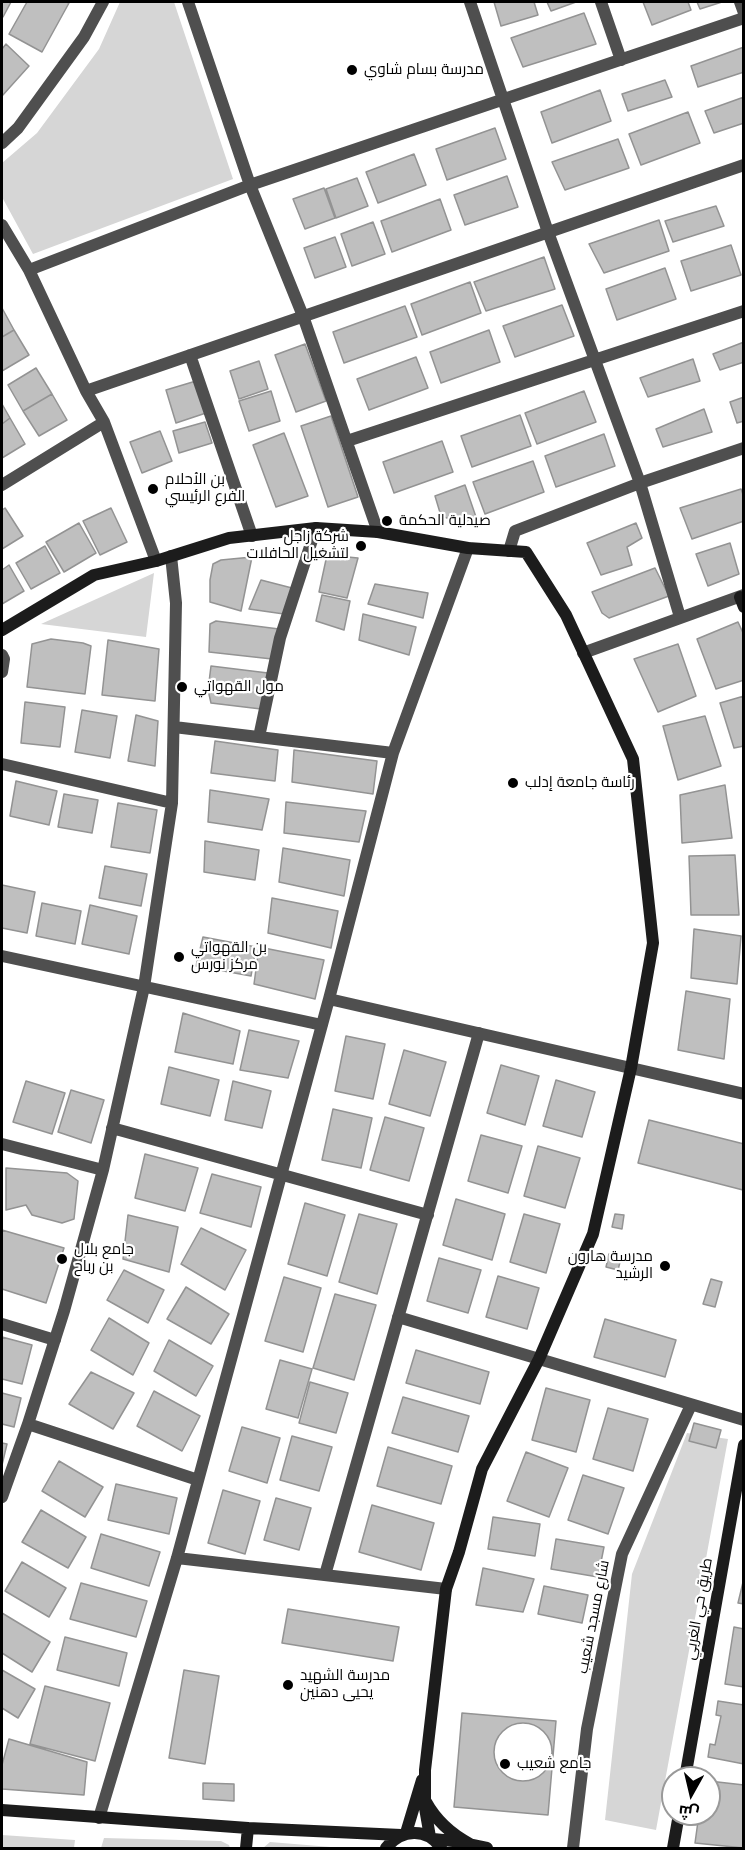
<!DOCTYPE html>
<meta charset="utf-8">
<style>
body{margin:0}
#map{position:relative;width:745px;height:1850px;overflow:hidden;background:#fff;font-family:"DM Sans",Cairo,sans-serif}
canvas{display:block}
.frame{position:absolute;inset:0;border:3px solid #000;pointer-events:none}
.north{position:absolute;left:661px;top:1766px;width:60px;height:60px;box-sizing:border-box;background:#fff;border:2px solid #999;border-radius:50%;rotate:188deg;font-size:16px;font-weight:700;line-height:24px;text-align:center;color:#000}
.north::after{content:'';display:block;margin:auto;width:21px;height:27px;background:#000;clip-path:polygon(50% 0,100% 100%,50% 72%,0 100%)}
</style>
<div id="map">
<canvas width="745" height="1850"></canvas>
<div class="frame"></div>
<div class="north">ش</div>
</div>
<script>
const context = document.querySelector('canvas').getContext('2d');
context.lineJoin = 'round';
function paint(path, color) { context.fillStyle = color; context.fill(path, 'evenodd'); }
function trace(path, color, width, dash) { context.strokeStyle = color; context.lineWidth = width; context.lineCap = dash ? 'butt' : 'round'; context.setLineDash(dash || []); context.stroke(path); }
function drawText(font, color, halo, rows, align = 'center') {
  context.font = font + ' "DM Sans",Cairo,sans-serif'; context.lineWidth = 4.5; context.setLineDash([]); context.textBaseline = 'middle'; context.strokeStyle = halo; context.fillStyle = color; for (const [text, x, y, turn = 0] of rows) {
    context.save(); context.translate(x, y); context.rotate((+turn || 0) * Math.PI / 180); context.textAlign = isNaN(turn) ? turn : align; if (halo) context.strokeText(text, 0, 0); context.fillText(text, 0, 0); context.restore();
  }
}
const green = new Path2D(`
 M120,2H174L233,179L33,254L2,197V163L37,133L99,49Z
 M154,573L146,637L41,624Z
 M687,1433L728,1439L656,1830L605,1820L632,1574Z
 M2,1835L75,1840L74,1848L2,1847Z
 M104,1838L221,1841L229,1845L230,1848H101Z
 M270,1842L343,1848H263Z`);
const building = new Path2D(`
 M2,2H11L3,17L2,16Z
 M27,2H66L69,3L42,52L9,34Z
 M494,2H534L538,15L501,26Z
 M547,2H576L551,11Z
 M643,2H688L691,10L652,25Z
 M697,2H722L700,9Z
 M584,13L596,44L523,67L511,38Z
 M6,44L29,66L2,96V49Z
 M744,47V72L698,87L691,66Z
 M665,80L672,97L628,111L622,94Z
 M600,90L611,121L552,143L541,112Z
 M744,97V123L714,133L705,111Z
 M688,112L700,143L641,165L629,134Z
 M495,128L506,159L447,180L436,149Z
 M618,139L629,168L565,190L552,162Z
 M414,154L426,185L378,203L366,172Z
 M507,176L518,207L465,225L454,195Z
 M357,178L368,206L336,218L326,189Z
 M324,188L335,218L305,229L293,199Z
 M440,199L451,230L392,252L381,221Z
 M716,206L724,226L673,242L665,221Z
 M659,220L669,251L604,273L589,244Z
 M373,222L385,254L352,266L341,234Z
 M335,237L346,267L315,278L304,248Z
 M731,245L741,275L691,291L681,261Z
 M544,257L555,289L486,311L474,282Z
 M665,268L676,299L617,320L606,289Z
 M470,282L481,313L422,335L411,304Z
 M562,305L574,336L515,357L503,326Z
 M405,306L417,337L344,363L333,332Z
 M2,308L14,330L2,337Z
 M14,330L29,355L2,371V337Z
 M489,330L500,362L441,383L430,352Z
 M744,342V362L720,370L713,354Z
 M305,344L326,401L296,412L275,355Z
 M416,357L428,388L369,410L357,379Z
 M693,359L700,381L648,397L640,378Z
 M259,361L268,389L239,399L230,371Z
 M36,368L52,394L23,411L8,385Z
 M196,381L206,413L176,423L166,390Z
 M271,391L280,421L249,431L239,401Z
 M584,391L596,422L537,444L525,413Z
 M52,394L67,420L39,436L23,411Z
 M744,397V421L737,423L730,402Z
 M2,404L10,418L2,424Z
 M704,409L712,432L663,447L656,429Z
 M520,415L531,446L472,467L461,436Z
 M331,416L358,497L328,507L301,426Z
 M10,418L25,444L2,458V424Z
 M205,422L212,443L179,453L173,431Z
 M160,431L172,461L142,473L130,442Z
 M284,433L308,496L276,507L253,445Z
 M604,434L615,466L556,487L545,456Z
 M442,441L453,472L394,493L383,462Z
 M533,461L544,492L485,514L473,482Z
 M465,485L476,517L462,523L441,516L435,496Z
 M741,489L744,497V521L692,539L680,508Z
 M5,508L23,536L2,549V510Z
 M111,508L127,542L100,555L83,521Z
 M79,523L96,553L64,572L46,542Z
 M636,523L642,538L627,547L632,565L601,575L587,543Z
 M730,543L739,574L708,586L696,554Z
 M45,546L60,573L31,589L16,563Z
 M327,555L358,558L347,598L319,592Z
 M252,557L241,611L210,602V580L213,564L221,560Z
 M9,565L24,591L2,604V570Z
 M655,568L669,596L609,618L602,613L592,592Z
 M261,580L292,588L284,614L249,609Z
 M375,584L428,593L423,618L368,604Z
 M322,595L350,601L344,630L316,621Z
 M363,614L416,627L409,655L359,640Z
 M216,621L279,629L272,659L209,652L210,624Z
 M738,622L744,635V680L716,689L697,639Z
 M51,639L83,643L91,646L85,694L27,687L32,644Z
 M108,640L159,649L155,701L102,695Z
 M678,644L696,696L658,712L634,659Z
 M211,666L268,673L261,709L211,703L208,690Z
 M744,696V746L734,748L720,703Z
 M25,702L65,707L60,747L21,743Z
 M82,710L117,716L110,758L75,752Z
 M136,715L158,721L155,766L128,761Z
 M705,716L721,766L678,780L663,726Z
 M215,741L278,750L275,781L211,773Z
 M294,750L377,761L373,794L292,782Z
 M16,781L57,791L49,825L10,816Z
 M725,785L732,838L682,843L680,795Z
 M210,790L269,799L262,830L208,822Z
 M64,794L98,800L92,833L58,827Z
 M286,802L366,811L359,842L284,833Z
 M118,803L157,810L150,853L111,847Z
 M205,841L259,850L255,880L204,872Z
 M283,848L350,860L344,896L279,882Z
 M735,855L739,915H691L689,856Z
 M105,866L147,874L141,906L99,898Z
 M2,885L35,892L27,933L2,928Z
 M272,898L338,911L331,948L268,933Z
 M42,903L81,911L75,944L36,936Z
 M90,905L137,916L129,954L82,944Z
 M694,929L741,936L737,984L691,978Z
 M203,937L256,947L251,976L196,966Z
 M259,947L324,960L315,999L254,984Z
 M686,991L730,999L724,1059L678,1050Z
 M183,1013L240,1031L233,1064L175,1052Z
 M249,1030L299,1041L288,1078L240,1070Z
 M346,1036L385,1044L373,1099L335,1091Z
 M404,1050L446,1062L430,1116L389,1104Z
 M501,1065L539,1076L525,1125L487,1113Z
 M169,1067L219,1080L210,1116L161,1104Z
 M556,1080L595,1092L582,1137L543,1126Z
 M26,1081L65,1093L52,1134L13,1122Z
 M233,1081L271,1091L262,1128L225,1120Z
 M71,1090L104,1100L91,1143L58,1132Z
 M333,1109L372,1118L361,1168L322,1160Z
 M385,1117L424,1128L409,1181L370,1170Z
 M649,1120L744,1144L743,1190L638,1163Z
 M481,1135L522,1146L508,1193L468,1181Z
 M538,1146L580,1158L565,1208L524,1196Z
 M145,1154L198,1168L185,1211L135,1198Z
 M6,1168L67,1173L78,1181L74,1219L62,1223L32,1215L26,1205L6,1210Z
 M212,1174L261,1187L251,1227L200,1213Z
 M456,1199L505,1214L492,1260L443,1245Z
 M305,1203L345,1215L327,1276L288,1264Z
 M359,1214L397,1224L377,1294L339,1282Z
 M524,1214L560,1224L546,1273L510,1262Z
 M615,1214L624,1215L622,1229L612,1227Z
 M128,1215L178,1227L169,1272L123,1259Z
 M201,1228L246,1250L225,1290L181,1264Z
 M2,1230L64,1248L46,1303L2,1289Z
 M609,1254L621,1258L618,1270L606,1267Z
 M439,1258L481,1270L468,1313L427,1301Z
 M124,1270L164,1290L148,1323L107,1300Z
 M498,1276L539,1288L527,1329L486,1317Z
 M284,1277L321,1288L303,1352L265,1341Z
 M711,1279L722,1282L715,1307L703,1304Z
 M186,1287L229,1314L211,1344L167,1319Z
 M335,1294L376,1305L354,1380L313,1368Z
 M109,1318L149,1343L133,1375L91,1350Z
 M605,1319L676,1340L665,1377L594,1357Z
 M2,1337L32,1345L22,1384L2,1379Z
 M169,1340L213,1366L196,1396L154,1371Z
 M416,1350L489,1372L480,1404L406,1383Z
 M280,1360L312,1369L298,1418L266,1409Z
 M91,1372L134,1393L113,1429L69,1404Z
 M310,1382L348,1393L336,1433L299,1423Z
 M546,1388L590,1400L576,1452L532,1440Z
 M154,1391L200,1416L182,1451L137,1426Z
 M2,1393L21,1398L14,1427L2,1424Z
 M403,1397L469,1416L458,1452L392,1433Z
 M608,1408L648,1419L633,1471L593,1459Z
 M694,1423L721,1430L716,1448L689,1441Z
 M242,1427L280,1438L267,1483L229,1471Z
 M292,1436L332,1447L319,1491L280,1480Z
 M2,1443L7,1444L2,1465Z
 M388,1447L452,1466L441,1504L377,1486Z
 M526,1452L568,1468L549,1517L507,1501Z
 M59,1461L103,1487L85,1517L42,1491Z
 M583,1475L624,1488L608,1534L568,1520Z
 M116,1484L177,1498L169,1534L108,1520Z
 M223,1490L260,1501L245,1554L208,1543Z
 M276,1498L311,1508L299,1550L264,1540Z
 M372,1505L434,1523L421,1570L359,1552Z
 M41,1510L86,1537L68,1568L22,1542Z
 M493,1517L540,1524L535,1556L488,1549Z
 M101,1534L160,1552L149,1586L91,1568Z
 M556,1539L604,1547L598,1577L551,1569Z
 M22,1562L66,1588L49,1617L5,1591Z
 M483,1568L534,1579L523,1612L476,1605Z
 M744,1578V1604L738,1603Z
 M81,1583L147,1601L136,1637L70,1619Z
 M544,1586L588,1595L582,1623L538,1614Z
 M288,1609L399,1627L393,1661L282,1643Z
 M2,1613L50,1642L32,1672L2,1653Z
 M734,1627L744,1629V1687L725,1684Z
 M65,1637L127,1653L119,1686L57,1670Z
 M2,1670L35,1689L18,1718L2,1708Z
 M184,1670L219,1676L205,1764L169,1758Z
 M45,1686L110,1703L95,1761L30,1744Z
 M718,1701L744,1705V1764L708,1757L710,1744L715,1745L721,1716L716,1715Z
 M462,1713L556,1721L548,1815L454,1807Z
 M494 1752a29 29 0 1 1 58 0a29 29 0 1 1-58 0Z
 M9,1739L87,1762L84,1795L2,1789V1765Z
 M709,1781L744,1785V1848L695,1843L699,1814H709Z
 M203,1783L234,1784V1801L203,1799Z`);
const street = new Path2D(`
 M188,2L250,185L303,316L378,532
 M470,2L548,232L640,483L680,617
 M601,2L621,60
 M740,2L744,13
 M2,143L18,128L84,37L103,2
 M2,225L29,270L86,391L104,422L156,561
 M29,270L250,185L744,18
 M190,355L252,536
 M86,391L744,165
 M347,441L744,311
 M2,485L104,422
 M509,551L515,531L640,483L744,448
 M583,653L744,595
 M2,655L4,659L2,672
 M174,727L393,753
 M259,737L280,638L316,528
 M2,764L172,803
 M2,956L322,1025
 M329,999L744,1094
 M112,1128L428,1215
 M2,1144L103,1170
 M398,1317L744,1420
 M2,1324L55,1340
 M28,1424L198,1480
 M2,1497L28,1424L64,1311L103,1170L144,987L172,803L176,603L171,556
 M177,1558L446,1589
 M325,1575L479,1033
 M99,1818L177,1558L329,999L393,753L468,548
 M573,1848L587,1729L622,1554L691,1405`);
const secondary = new Path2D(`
 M740,597L744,607
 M2,630L94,575L156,561L229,538L316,528L378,532L468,548L526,552L566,615L633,759L653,943L631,1068L593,1234L539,1359L482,1469L459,1552L446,1589L425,1770V1808L430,1837
 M685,1778L744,1445
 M426,1802C437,1822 451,1834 470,1844
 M2,1810L248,1828L401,1835
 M406,1833L422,1780
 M433,1839L453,1841L487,1848
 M246,1848L248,1828
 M386,1848C401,1829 427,1827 441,1848
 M673,1848L679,1814`);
const markers = [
 [352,70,6,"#000"],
 [153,489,6,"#000"],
 [387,521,6,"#000"],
 [361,546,6,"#000"],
 [182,687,6,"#000"],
 [513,783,6,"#000"],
 [179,957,6,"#000"],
 [62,1259,6,"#000"],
 [665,1266,6,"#000"],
 [288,1685,6,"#000"],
 [505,1764,6,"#000"]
];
const poiNames = [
 ["مدرسة بسام شاوي",364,70],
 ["بن الأحلام",165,480],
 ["الفرع الرئيسي",165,497],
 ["صيدلية الحكمة",399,521],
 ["شركة زاجل",349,537,"right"],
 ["لتشغيل الحافلات",349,554,"right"],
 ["مول القهواتي",194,687],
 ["رئاسة جامعة إدلب",525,783],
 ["بن القهواتي",191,948],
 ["مركز نورس",191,965],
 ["جامع بلال",74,1250],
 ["بن رباح",74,1267],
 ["مدرسة هارون",653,1257,"right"],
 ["الرشيد",653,1274,"right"],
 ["مدرسة الشهيد",300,1676],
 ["يحيى دهنين",300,1693],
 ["جامع شعيب",517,1764]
];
const streetNames = [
 ["طريق حي الغربي",699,1609,-80],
 ["شارع مسجد شعيب",594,1617,-79]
];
paint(green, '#d6d6d6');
paint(building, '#bfbfbf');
trace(building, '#939393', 1.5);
trace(street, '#4f4f4f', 12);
trace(secondary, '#1c1c1c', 12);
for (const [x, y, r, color] of markers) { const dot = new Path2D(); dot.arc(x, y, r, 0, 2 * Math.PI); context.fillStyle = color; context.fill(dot); trace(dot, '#fff', 2); }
drawText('15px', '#000', '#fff', poiNames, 'left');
drawText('15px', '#000', '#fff', streetNames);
</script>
